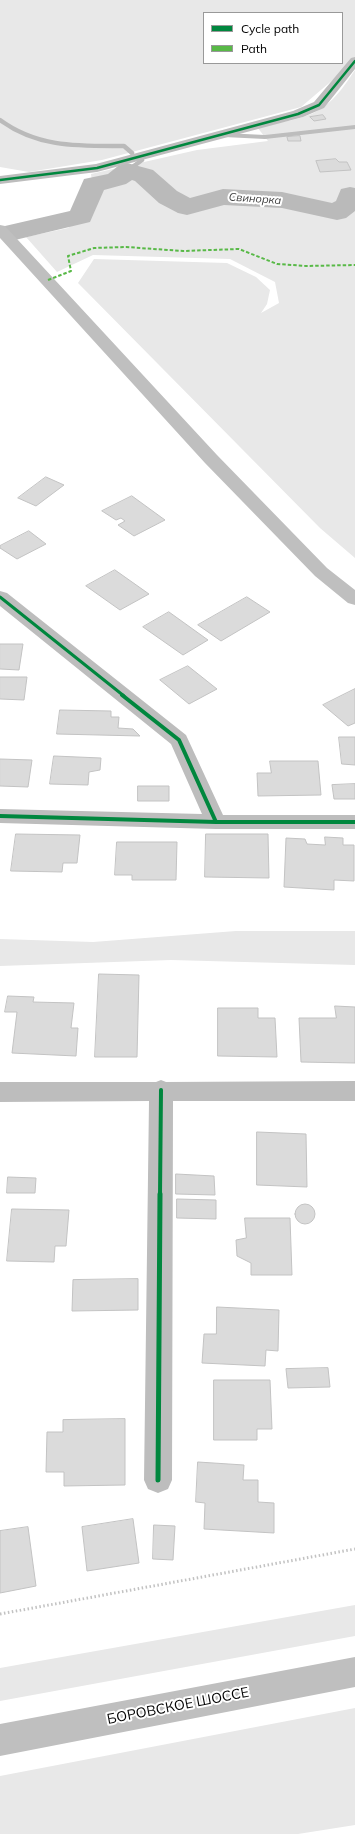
<!DOCTYPE html>
<meta charset="utf-8">
<style>
body{margin:0}
#map{position:relative;width:355px;height:1834px;overflow:hidden;background:#fff;font-family:Mulish,sans-serif}
canvas{display:block}
.legend{position:absolute;left:203px;top:12px;width:140px;height:52px;box-sizing:border-box;background:#fff;border:1px solid #999;margin:0;padding:5px 7px;list-style:none;font-size:12px;color:#000}
.legend li{display:flex;align-items:center;gap:8px;height:20px}
.legend b{width:20px;border:1px solid #999}
</style>
<div id="map">
<canvas width="355" height="1834"></canvas>
<ul class="legend">
<li><b style="height:5px;background:#00873e"></b>Cycle path</li>
<li><b style="height:5px;background:#58b947"></b>Path</li>
</ul>
</div>
<script>
const context = document.querySelector('canvas').getContext('2d');
context.lineJoin = 'round';
function paint(path, color) { context.fillStyle = color; context.fill(path, 'evenodd'); }
function trace(path, color, width, dash) { context.strokeStyle = color; context.lineWidth = width; context.lineCap = dash ? 'butt' : 'round'; context.setLineDash(dash || []); context.stroke(path); }
function drawText(font, color, halo, rows, align = 'center') {
  context.font = font + ' Mulish,sans-serif'; context.lineWidth = 4; context.setLineDash([]); context.textBaseline = 'middle'; context.strokeStyle = halo; context.fillStyle = color; for (const [text, x, y, turn = 0] of rows) {
    context.save(); context.translate(x, y); context.rotate((+turn || 0) * Math.PI / 180); context.textAlign = isNaN(turn) ? turn : align; if (halo) context.strokeText(text, 0, 0); context.fillText(text, 0, 0); context.restore();
  }
}
const green = new Path2D(`
 M0,0H355V61L301,107L102,160L29,172L0,167ZM204,13H342V63H204Z
 M355,70V558L320,528L78,283L94,259L227,263L256,277L270,290L267,304L261,313L279,303L275,282L230,259L93,255L57,272L26,237L68,228L95,207L91,174L197,150L268,141L257,127C279,122 307,120 325,106C337,97 347,82 355,70Z
 M236,931H355V965L171,960L0,966V939L93,942Z
 M355,1605V1636L0,1701V1668Z
 M355,1708V1825L298,1834H0V1776Z`);
const stream = new Path2D(`
 M0,120C38,148 79,146 124,146L132,153
 M127,171L142,160`);
const river = new Path2D(`
 M127,163L153,170L177,191L190,198L223,189L282,192L332,203L336,201L341,189L350,187L355,188V211L346,218L337,220L282,208L224,205L187,215L178,213L159,203L135,181L132,180L126,184L104,190L90,222L15,240L5,238L1,232L5,226L70,211L84,179L108,174L118,166Z`);
const building = new Path2D(`
 M323,115L326,119L314,121L310,117Z
 M300,136L301,141H288L287,137Z
 M336,159L339,162H347L351,170L320,172L316,161Z
 M46,477L64,485L36,506L18,498Z
 M132,496L165,520L134,536L118,525L125,521L121,518L116,520L102,511Z
 M29,531L46,544L17,559L0,548V546Z
 M115,570L149,594L120,610L86,586Z
 M247,597L270,612L221,641L198,625Z
 M169,612L208,640L183,655L143,627Z
 M0,644H23L19,670L0,669Z
 M188,666L217,689L189,704L160,680Z
 M0,677H27L24,700L0,699Z
 M355,689V723L348,726L323,705Z
 M60,710L111,711V717H119L118,728L133,729L140,736L57,734Z
 M339,737H355V765L342,764Z
 M54,756L101,758L100,770L89,772L88,785L50,784Z
 M0,759L32,760L28,787L0,786Z
 M270,761H318L321,795L258,796L257,773H271Z
 M355,784V799H334L332,785Z
 M138,786H169V801H138Z
 M16,834L80,835L77,863H63L62,872L11,871Z
 M206,834H268L269,878L205,877Z
 M325,837L343,838V845H354V881L334,880V890L284,887L286,838L305,839L307,844L325,845Z
 M117,842H177L176,880H132V875H115Z
 M99,974L139,975L137,1057H95Z
 M8,996L34,997L33,1002L74,1003L71,1028H78L76,1056L12,1053L17,1012H5Z
 M335,1006L355,1007V1063L301,1062L299,1018H336Z
 M218,1008H258V1018H275L277,1057L218,1056Z
 M257,1132L306,1134L307,1187L257,1185Z
 M176,1174L214,1176L215,1195L176,1194Z
 M8,1177L36,1178L35,1193H7Z
 M177,1199L216,1200V1219L177,1218Z
 M295 1214a10 10 0 1 1 20 0a10 10 0 1 1-20 0Z
 M12,1209L69,1210L66,1246H55L54,1262L7,1261Z
 M245,1218H290L292,1275H251V1263L237,1256L236,1240L246,1238Z
 M138,1279V1310L72,1311L73,1280Z
 M217,1307L279,1310L278,1351L266,1350L265,1366L202,1363L204,1334H216Z
 M328,1368L330,1387L288,1388L286,1369Z
 M214,1380H270L272,1429H257V1440H214Z
 M125,1419V1485L64,1486V1472H46L47,1432H63V1420Z
 M198,1462L244,1465L243,1480H258V1502L274,1503V1533L204,1529L205,1503L196,1502Z
 M133,1519L139,1563L87,1571L82,1527Z
 M154,1525L175,1526L173,1560L153,1559Z
 M28,1527L36,1586L0,1593V1531Z`);
const path = new Path2D(`
 M0,1614L355,1549`);
const lane = new Path2D(`
 M355,125V129L265,139L224,137L220,135L224,133L265,135Z`);
const street = new Path2D(`
 M355,57V69L324,108L303,117L97,172L0,184V176L96,164L293,111L314,102L351,58Z
 M0,591L7,593L186,735L223,815H355V829H216L0,823V809L202,814L171,744L0,606Z
 M161,1080L166,1082L355,1081V1101H173L172,1480L168,1489L158,1493L148,1489L144,1480L149,1101L0,1102V1082H156Z`);
const secondary = new Path2D(`
 M0,225L5,226L217,455L327,568L355,590V605L348,603L315,576L205,463L0,238Z
 M355,1657V1687L0,1756V1724Z`);
const quiet = new Path2D(`
 M48,280L71,271L68,256L94,248L126,247L183,251L239,249L277,264L306,266L355,265`);
const cyclewayFar3 = new Path2D(`
 M0,180L97,168L298,114L319,105L355,61`);
const cyclewayFar2 = new Path2D(`
 M0,597L124,696`);
const cyclewayFar1 = new Path2D(`
 M122,695L179,740L216,822
 M0,816L216,822H355
 M160,1195L161,1090`);
const cycleway = new Path2D(`
 M158,1480L160,1194`);
const farWaternames = [
 ["Свинорка",255,199,4]
];
const nearStreetnames = [
 ["БОРОВСКОЕ ШОССЕ",178,1706,-11]
];
paint(green, '#e8e8e8');
trace(stream, '#bababa', 4.5);
paint(river, '#bababa');
paint(building, '#dbdbdb');
trace(building, '#c3c3c3', 1);
trace(path, '#c2c2c2', 3, [1.5, 2.5]);
paint(lane, '#bdbdbd');
paint(street, '#bdbdbd');
paint(secondary, '#bfbfbf');
trace(quiet, '#58b947', 2, [3.5, 2]);
trace(cyclewayFar3, '#00873e', 2.5);
trace(cyclewayFar2, '#00873e', 3);
trace(cyclewayFar1, '#00873e', 4);
trace(cycleway, '#00873e', 5);
drawText('italic 11px', '#3d3d3d', '#fff', farWaternames);
drawText('14px', '#000', '#fff', nearStreetnames);
</script>
